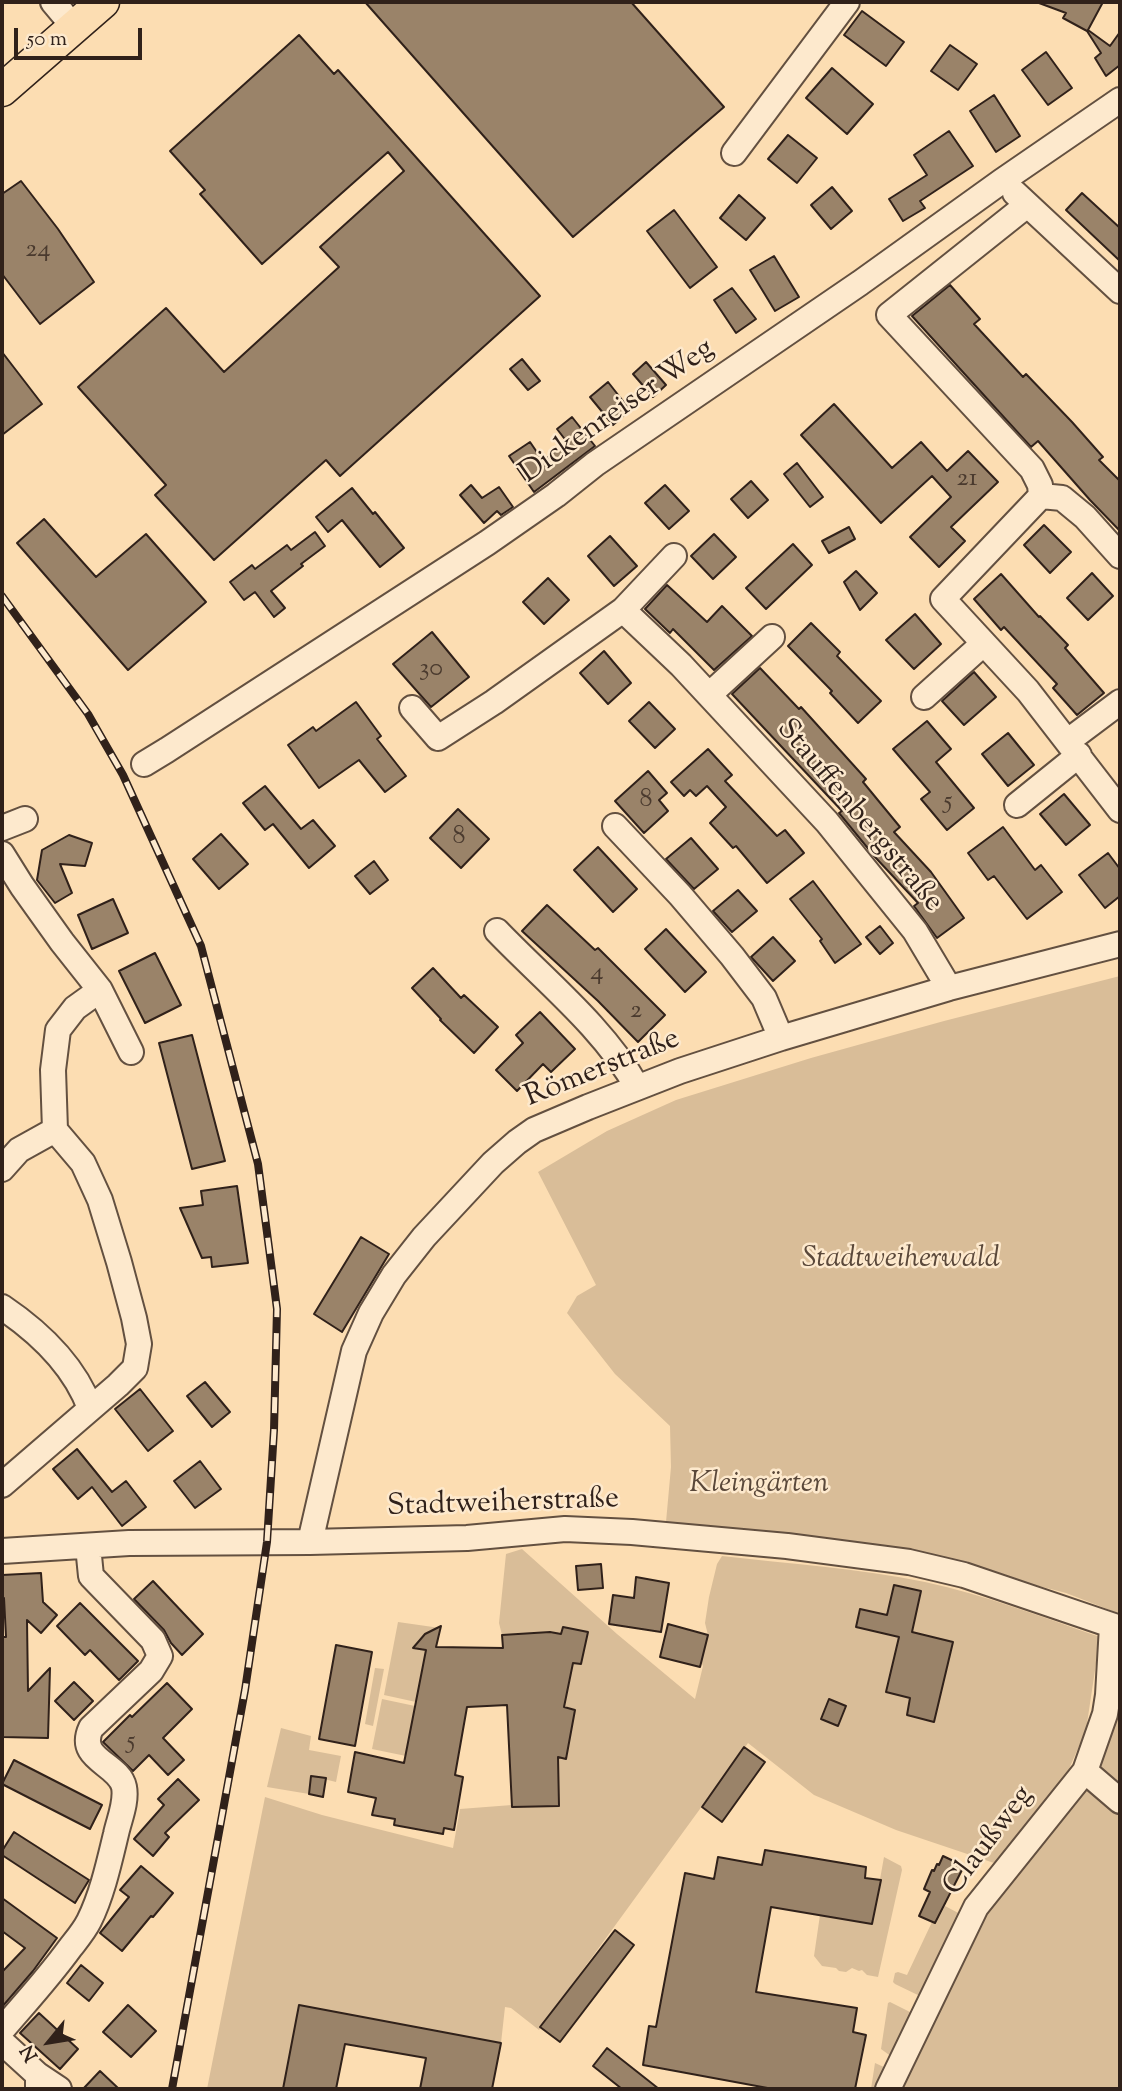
<!DOCTYPE html>
<meta charset="utf-8">
<style>
body{margin:0}
#map{position:relative;width:1122px;height:2091px;overflow:hidden;background:#fcddb2;font-family:"Sorts Mill Goudy",serif}
canvas{display:block}
.frame{position:absolute;inset:0;border:4px solid #30211a;pointer-events:none}
.north{position:absolute;left:14px;top:2007px;width:70px;height:70px;-webkit-text-stroke:5px #fde9cd;paint-order:stroke;rotate:240deg;font-size:19px;font-weight:700;line-height:28px;text-align:center;color:#30211a}
.north::after{content:'';display:block;margin:auto;width:24px;height:32px;background:#30211a;clip-path:polygon(50% 0,100% 100%,50% 72%,0 100%)}
.scale{position:absolute;left:14px;top:28px;width:128px;height:32px;box-sizing:border-box;border:4px solid #30211a;border-top:0;padding-left:9px;font-size:21px;line-height:24px;white-space:nowrap;color:#30211a;-webkit-text-stroke:5px #fde9cd;paint-order:stroke}
</style>
<div id="map">
<canvas width="1122" height="2091"></canvas>
<div class="frame"></div>
<div class="north">N</div>
<div class="scale">50 m</div>
</div>
<script>
const context = document.querySelector('canvas').getContext('2d');
context.lineJoin = 'round';
function paint(path, color) { context.fillStyle = color; context.fill(path, 'evenodd'); }
function trace(path, color, width, dash) { context.strokeStyle = color; context.lineWidth = width; context.lineCap = dash ? 'butt' : 'round'; context.setLineDash(dash || []); context.stroke(path); }
function drawText(font, color, halo, rows, align = 'center') {
  context.font = font + ' "Sorts Mill Goudy",serif'; context.lineWidth = 5; context.setLineDash([]); context.textBaseline = 'middle'; context.strokeStyle = halo; context.fillStyle = color; for (const [text, x, y, turn = 0] of rows) {
    context.save(); context.translate(x, y); context.rotate((+turn || 0) * Math.PI / 180); context.textAlign = isNaN(turn) ? turn : align; if (halo) context.strokeText(text, 0, 0); context.fillText(text, 0, 0); context.restore();
  }
}
const green = new Path2D(`
 M1120,976V1614L1066,1593L911,1553L844,1540L666,1522L671,1467L670,1426L615,1374L567,1313L577,1296L596,1285L538,1172L607,1131L676,1100L811,1058L944,1021Z
 M522,1549L617,1634L695,1699L703,1666L701,1662L708,1635L705,1623L709,1597L717,1564L722,1556C789,1564 858,1568 925,1582C985,1595 1042,1617 1100,1637L1086,1730L1069,1769L997,1864L896,1830L814,1795L748,1743L539,2030L511,2008L505,2007L501,2043L299,2005L283,2089H207L265,1797L322,1815L453,1848L460,1809L512,1805L559,1806L558,1757L566,1759L575,1710L564,1707L573,1663L581,1664L588,1633L563,1627L561,1634L550,1632L502,1635L499,1623L506,1554Z
 M398,1622L440,1628V1631C428,1631 419,1635 415,1647L426,1650L416,1702L384,1695Z
 M375,1668L384,1669L373,1726L365,1724Z
 M1120,1672V2089H889L976,1907L1085,1771Z
 M382,1699L415,1706L406,1756L372,1749Z
 M281,1728L311,1736L309,1750L341,1756L336,1782L312,1776L309,1794L267,1787Z
 M884,1857L901,1866L902,1870L878,1977L867,1975L862,1970L859,1971L852,1968L846,1972L839,1971L836,1968L822,1966L814,1956L820,1915L872,1924Z
 M945,1906L964,1916L922,1997L895,1984L893,1982L895,1973L898,1972L907,1975L932,1922L936,1923Z
 M890,2002L912,2013L880,2089H871L875,2063L886,2068L892,2057L881,2049L888,2003Z`);
const building = new Path2D(`
 M365,2H631L724,107L573,237Z
 M1039,2H1103L1088,30L1110,46L1120,32V65L1106,76L1095,58L1101,53L1087,31L1063,18L1066,13L1039,3Z
 M862,11L904,42L886,66L844,35Z
 M299,35L334,74L338,70L540,296L340,476L326,460L214,560L155,495L166,485L78,387L166,308L224,372L339,267L320,247L404,171L388,152L262,264L200,194L205,190L170,151Z
 M950,45L977,64L958,90L931,71Z
 M1046,52L1072,88L1048,105L1022,70Z
 M832,68L873,104L847,134L806,98Z
 M994,95L1020,136L996,152L970,111Z
 M949,131L973,166L920,201L925,208L903,221L889,199L927,175L914,155Z
 M788,135L817,158L797,183L768,159Z
 M21,181L58,229L94,282L40,324L2,274V194Z
 M832,187L852,211L831,229L811,205Z
 M1082,193L1120,228V261L1066,210Z
 M739,195L765,218L746,240L720,218Z
 M674,210L717,267L690,288L647,231Z
 M774,256L799,297L775,311L750,270Z
 M950,285L980,319L974,324L1023,377L1026,374L1072,422L1103,457L1099,460L1120,481V531L1090,500L1038,441L1031,447L912,316Z
 M732,288L756,319L736,333L714,300Z
 M2,352L42,404L2,435Z
 M522,359L540,381L528,390L510,369Z
 M646,362L666,385L653,397L633,374Z
 M608,382L630,410L613,425L590,397Z
 M834,404L892,468L921,442L947,471L968,451L998,482L951,527L965,541L939,567L910,537L951,497L932,476L881,523L801,435Z
 M572,417L595,446L534,492L509,456L530,442L543,461L567,442L557,429Z
 M797,463L823,497L810,507L784,474Z
 M751,481L768,500L748,518L731,499Z
 M471,485L482,498L499,487L513,507L501,515L497,511L484,523L460,495Z
 M665,485L689,511L669,529L645,503Z
 M352,488L373,514L375,512L404,548L380,567L342,520L328,532L316,517Z
 M44,519L96,577L146,534L206,602L128,670L17,543Z
 M1044,525L1071,552L1050,573L1024,545Z
 M849,527L855,539L829,553L822,541Z
 M315,532L325,546L301,564L303,566L271,591L285,608L274,617L255,592L244,600L230,582L252,565L255,569L287,545L291,550Z
 M714,534L736,557L713,579L691,556Z
 M610,536L637,566L614,586L588,556Z
 M793,544L812,565L766,609L746,588Z
 M856,571L877,593L860,610L844,582Z
 M1092,573L1113,596L1088,620L1067,598Z
 M1001,574L1039,617L1040,616L1068,645L1065,648L1104,693L1077,715L1053,688L1057,684L1004,627L1001,630L974,599Z
 M548,578L569,600L544,624L523,602Z
 M667,585L707,622L722,606L752,636L714,670L673,629L670,633L645,609Z
 M915,614L941,644L914,669L886,640Z
 M811,623L840,652L837,656L881,701L858,723L830,693L832,691L788,646Z
 M432,632L469,677L431,707L393,664Z
 M604,651L631,683L608,704L580,673Z
 M760,668L799,709L801,707L866,779L863,782L900,827L894,832L931,872L964,918L937,938L914,906L918,903L875,857L839,813L842,811L732,694Z
 M974,672L996,697L964,725L942,701Z
 M356,702L381,736L377,739L406,776L385,792L359,760L319,788L288,745L313,727L316,731Z
 M649,702L675,729L655,748L629,721Z
 M927,721L951,749L936,762L974,808L947,830L921,799L930,792L893,749Z
 M1008,733L1034,765L1008,786L982,754Z
 M708,749L732,775L725,781L777,836L785,830L804,853L767,883L736,846L733,848L710,823L726,807L707,786L696,796L690,790L684,796L671,782Z
 M648,771L667,793L659,800L668,811L644,833L615,801Z
 M265,786L301,829L313,820L335,846L309,868L273,824L265,830L243,803Z
 M1064,794L1090,825L1066,845L1040,814Z
 M458,809L489,839L461,868L430,838Z
 M1003,827L1035,870L1041,865L1062,892L1027,919L994,876L988,880L968,853Z
 M221,834L248,864L219,889L193,859Z
 M69,835L92,843L85,866L60,864L72,893L55,903L37,880L42,850Z
 M691,838L718,869L694,889L666,859Z
 M598,847L637,889L613,912L574,870Z
 M1108,853L1120,869V896L1105,908L1079,875Z
 M374,861L388,880L370,894L355,876Z
 M813,881L861,944L835,963L820,941L822,939L790,899Z
 M738,890L757,911L732,932L713,911Z
 M113,899L128,933L92,949L78,915Z
 M547,905L595,950L598,948L665,1015L638,1042L598,1001L522,931Z
 M880,926L893,943L880,954L866,937Z
 M666,929L706,972L685,992L645,949Z
 M773,937L795,961L773,981L751,957Z
 M155,953L181,1005L145,1023L119,971Z
 M433,968L461,998L464,995L498,1027L474,1053L440,1020L441,1019L412,988Z
 M540,1012L575,1049L551,1072L543,1064L517,1091L496,1070L523,1043L516,1035Z
 M192,1035L225,1161L192,1169L159,1043Z
 M237,1186L248,1263L212,1267L211,1257L202,1258L180,1208L203,1205L201,1191Z
 M361,1237L389,1254L342,1332L314,1314Z
 M205,1382L230,1412L212,1427L187,1396Z
 M140,1389L173,1431L148,1451L115,1409Z
 M77,1449L112,1492L126,1481L146,1507L122,1526L92,1487L78,1499L53,1469Z
 M200,1461L221,1489L195,1508L174,1481Z
 M601,1564L603,1588L578,1590L576,1566Z
 M41,1573L43,1602L57,1615L41,1633L27,1620L28,1691L50,1668L48,1738L2,1737V1637H6L4,1598H2V1575Z
 M636,1577L669,1583L661,1632L609,1624L613,1595L634,1598Z
 M153,1581L203,1634L182,1655L171,1643L164,1630L134,1599Z
 M894,1585L921,1591L912,1632L953,1642L934,1722L907,1715L910,1698L886,1692L899,1637L856,1627L860,1609L887,1615Z
 M80,1603L138,1661L119,1680L90,1650L85,1655L57,1626Z
 M668,1624L708,1635L700,1667L660,1657Z
 M441,1626L436,1647L503,1648L502,1635L550,1632L561,1634L563,1627L588,1632L581,1664L573,1663L564,1707L575,1710L566,1759L558,1757L559,1806L512,1807L507,1705L467,1707L455,1775L463,1777L454,1830L444,1828L443,1834L394,1825L395,1819L372,1815L376,1798L348,1792L355,1752L404,1763L426,1650L413,1648L425,1634Z
 M336,1645L372,1652L355,1746L319,1739Z
 M74,1682L93,1701L74,1720L55,1701Z
 M167,1683L192,1709L163,1738L184,1760L168,1775L149,1755L133,1771L103,1742L130,1715L132,1717Z
 M829,1699L846,1706L838,1726L821,1719Z
 M744,1747L765,1762L722,1822L702,1807Z
 M14,1760L102,1805L90,1829L2,1784Z
 M311,1776L326,1778L323,1797L309,1794Z
 M178,1779L199,1800L165,1833L169,1837L153,1856L134,1839L164,1805L158,1799Z
 M14,1832L89,1880L75,1903L2,1855V1851Z
 M765,1850L866,1867L865,1878L881,1880L872,1924L771,1907L756,1992L857,2008L853,2032L866,2035L855,2089H773L643,2065L649,2026L656,2027L685,1873L714,1879L718,1857L762,1865Z
 M943,1856L964,1866L935,1923L919,1916L930,1892L924,1889L932,1870L934,1871L937,1864L939,1865Z
 M141,1866L173,1893L153,1917L151,1916L122,1951L100,1933L129,1897L120,1890Z
 M2,1898L57,1938L33,1971L2,2007V1972L25,1948L2,1931Z
 M615,1930L634,1945L560,2042L540,2027Z
 M81,1965L103,1983L89,2001L67,1983Z
 M128,2005L156,2031L131,2057L103,2032Z
 M299,2005L501,2043L492,2089H420L426,2058L345,2044L336,2089H283Z
 M39,2013L78,2049L60,2069L20,2033Z
 M607,2048L659,2089H622L593,2066Z
 M100,2071L119,2089H83Z`);
const minor = new Path2D(`
 M53,2L74,27
 M734,153L847,2
 M1015,193L1120,291
 M1027,205L889,315L1032,469L1040,485L1041,496L943,599L1028,691L1120,810
 M1041,496L1062,498L1085,517L1120,556
 M623,610L674,556
 M709,695L772,637
 M924,697L983,644
 M412,708L438,738L494,702L623,610L681,665L827,822L915,931L949,988
 M1068,741L1120,702
 M144,764L167,750L487,543L556,495L595,464L860,283L1002,181L1120,100
 M1017,805L1079,755
 M615,826L680,895L732,956L764,998L781,1038
 M2,828L25,819
 M2,854L22,886L62,942L100,990L131,1052
 M497,931C544,980 604,1028 637,1087
 M2,1169L19,1150L55,1130
 M2,1307C39,1332 74,1365 90,1408
 M2,1485L118,1385L135,1368L139,1344L134,1318L119,1262L100,1200L83,1163L55,1130L53,1070L58,1030L75,1008L100,990
 M310,1542L354,1351L371,1313L394,1275L424,1237L493,1163L517,1142L534,1130L588,1107L680,1071L781,1038L949,988L1120,944
 M2,1551L129,1543L310,1542L467,1538L565,1529L632,1532L787,1546L909,1562L964,1575L1120,1628
 M1085,1771L1120,1801
 M2,2030C25,2003 49,1977 70,1948C77,1939 84,1931 89,1921C102,1895 109,1863 116,1834C119,1820 127,1802 124,1787C119,1763 76,1760 91,1728L151,1671L160,1656L153,1640L91,1576L88,1546
 M2,2042L38,2075V2089
 M38,2075L59,2089
 M888,2089L976,1907L1085,1771L1105,1714L1108,1695L1112,1626`);
const major = new Path2D(`
 M2,90L103,2`);
const rail = new Path2D(`
 M2,596L88,714L123,775L201,946L258,1164L277,1309L274,1430L267,1542L245,1690L172,2089`);
const numberNames = [
 ["24",38,252],
 ["21",967,481],
 ["30",431,671],
 ["8",646,802],
 ["5",948,804],
 ["8",459,839],
 ["4",597,975],
 ["2",636,1013],
 ["5",131,1744]
];
const streetNames = [
 ["Dickenreiser Weg",618,413,-35],
 ["Stauffenbergstraße",858,817,50],
 ["Römerstraße",603,1070,-22],
 ["Stadtweiherstraße",503,1505,-2],
 ["Claußweg",990,1842,-53]
];
const parkNames = [
 ["Stadtweiherwald",901,1261],
 ["Kleingärten",759,1486]
];
paint(green, '#d9bd98');
paint(building, '#9a8369');
trace(building, '#30211a', 2);
trace(minor, '#635040', 28);
trace(major, '#30211a', 35);
trace(minor, '#fde9cd', 24);
trace(major, '#fcddb2', 32);
trace(rail, '#30211a', 8);
trace(rail, '#fde9cd', 5, [16]);
drawText('26px', '#4a3a2e', null, numberNames);
drawText('30px', '#30211a', '#fde9cd', streetNames);
drawText('italic 30px', '#5a483a', '#fde9cd', parkNames);
</script>
